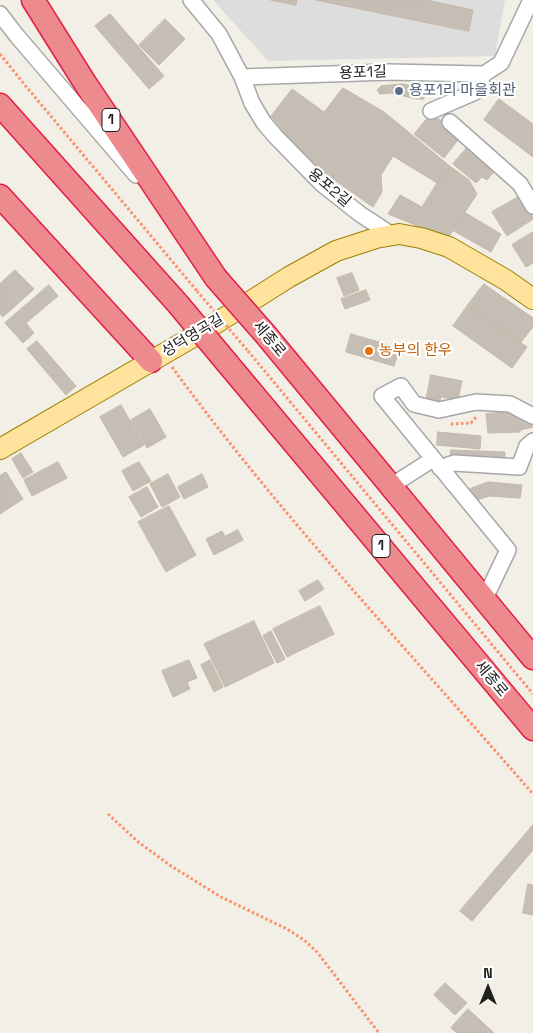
<!DOCTYPE html>
<meta charset="utf-8">
<style>
body{margin:0}
#map{position:relative;width:533px;height:1033px;overflow:hidden;background:#f1efe6;font-family:"Space Grotesk",sans-serif}
canvas{display:block}
.north{position:absolute;left:463px;top:963px;width:50px;height:50px;-webkit-text-stroke:4px #fff;paint-order:stroke;rotate:0deg;font-size:14px;font-weight:700;line-height:20px;text-align:center;color:#202020}
.north::after{content:'';display:block;margin:auto;width:18px;height:22px;background:#202020;clip-path:polygon(50% 0,100% 100%,50% 72%,0 100%)}
</style>
<div id="map">
<canvas width="533" height="1033"></canvas>
<div class="north">N</div>
</div>
<script>
const context = document.querySelector('canvas').getContext('2d');
context.lineJoin = 'round';
function paint(path, color) { context.fillStyle = color; context.fill(path, 'evenodd'); }
function trace(path, color, width, dash) { context.strokeStyle = color; context.lineWidth = width; context.lineCap = dash ? 'butt' : 'round'; context.setLineDash(dash || []); context.stroke(path); }
function drawText(font, color, halo, rows, align = 'center') {
  context.font = font + ' "Space Grotesk","Noto Sans KR",sans-serif'; context.lineWidth = 4.5; context.setLineDash([]); context.textBaseline = 'middle'; context.strokeStyle = halo; context.fillStyle = color; for (const [text, x, y, turn = 0] of rows) {
    context.save(); context.translate(x, y); context.rotate((+turn || 0) * Math.PI / 180); context.textAlign = isNaN(turn) ? turn : align; if (halo) context.strokeText(text, 0, 0); context.fillText(text, 0, 0); context.restore();
  }
}
const residential = new Path2D(`
 M213,0H505L495,56L268,61Z`);
const building = new Path2D(`
 M271,0H297L296,5Z
 M316,0H426L473,10L469,31Z
 M110,14L164,76L149,89L95,26Z
 M165,19L185,39L159,65L139,45Z
 M403,84L415,86V89L424,93V99H416L391,93L380,94L377,90L381,86Z
 M343,88L384,112L451,167L437,183L393,156L381,175L382,192L373,207L307,161L271,116L292,89L324,112Z
 M499,99L533,124V157L484,120Z
 M435,116L461,136L444,158L414,134L428,117Z
 M471,143L498,167L487,180L482,177L476,183L453,164Z
 M451,167L469,180L477,194L448,238L388,214L400,195L422,207L437,183Z
 M520,196L533,215V219L507,236L492,212Z
 M464,212L501,234L491,252L454,231Z
 M533,232V263L526,267L512,245Z
 M15,270L34,289L3,317L0,314V284Z
 M352,273L359,290L344,296L337,278Z
 M484,284L533,318V327L521,342L468,305Z
 M49,285L58,296L26,323L34,333L23,343L5,323Z
 M366,290L370,300L345,309L341,299Z
 M468,305L527,347L512,368L453,326Z
 M351,334L400,348L394,366L346,352Z
 M37,341L76,386L66,395L27,349Z
 M431,375L462,381L458,400L441,397L439,404L426,401Z
 M121,405L144,445L123,457L100,417Z
 M150,409L166,437L147,448L131,420Z
 M521,411L533,423V427L520,430V432L488,433L486,414Z
 M438,432L481,436L480,449L437,445Z
 M451,450L505,452V461L451,460Z
 M21,453L33,472L23,478L12,459Z
 M58,462L67,478L32,496L24,480Z
 M139,462L151,481L133,491L122,471Z
 M6,472L23,499L0,514V476Z
 M168,474L180,497L162,507L150,484Z
 M202,474L208,487L184,499L178,487Z
 M488,482L522,485L520,498L489,496L474,501L470,489Z
 M147,487L158,507L141,517L129,497Z
 M169,506L196,555L166,572L138,522Z
 M238,530L243,540L214,555L206,539L222,531L225,536Z
 M318,580L324,589L305,601L299,591Z
 M320,606L334,634L287,657L273,629Z
 M254,621L274,663L225,687L204,644Z
 M271,631L285,659L277,663L263,636Z
 M189,660L197,678L187,682L190,689L173,697L162,671Z
 M210,660L223,687L214,692L201,665Z
 M533,825V850L472,921L460,911Z
 M528,884L533,885V915L523,913Z
 M445,983L467,1003L455,1015L434,995Z
 M468,1009L494,1033H457L451,1028Z`);
const path = new Path2D(`
 M0,54L24,84L197,291
 M248,351L533,694
 M172,367C282,518 411,653 533,794
 M451,424L471,423L476,417
 M108,814L137,841L171,866L221,897L287,929L304,940L317,952L379,1033`);
const minor = new Path2D(`
 M191,0L219,34L242,77L252,103L264,123L276,137L322,184L360,214L392,235
 M0,14L17,36L136,175
 M242,77L388,72L484,74L501,63L531,0
 M431,111L475,92L484,74
 M450,122L520,184L533,206
 M440,468L454,463L519,467L527,446L533,441
 M391,486L433,459
 M487,594L508,550L382,396L401,386L414,404L439,410L476,402L510,404L533,416`);
const major = new Path2D(`
 M0,449L210,327L289,277L336,251L376,238L399,234L421,238L449,247L506,280L533,299`);
const highway = new Path2D(`
 M33,0L85,83L216,278
 M0,105L178,304
 M0,196L151,361
 M266,335L533,658
 M228,364L533,729`);
const pathBridge = new Path2D(`
 M197,291L248,351`);
const highwayBridge = new Path2D(`
 M216,278L266,335
 M178,304L228,364`);
const markers = [
 [399,91,5,"#5c6f8a"],
 [369,351,5,"#e8710a"]
];
const shields = [
 [111,120,18],
 [381,546,18]
];
const shieldNames = [
 ["1",111,120],
 ["1",381,546]
];
const streetNames = [
 ["용포1길",363,73,-2],
 ["용포2길",329,188,40],
 ["성덕영곡길",193,336,-31],
 ["세종로",269,339,50],
 ["세종로",491,679,50]
];
const serviceNames = [
 ["용포1리 마을회관",409,91]
];
const foodNames = [
 ["농부의 한우",379,351]
];
paint(residential, '#dedddd');
paint(building, '#c6beb5');
trace(building, '#c4b8a7', 1);
trace(minor, '#a7a7a7', 18);
trace(major, '#9c7e00', 22);
trace(highway, '#e51d45', 25);
trace(path, '#ff8e69', 3, [2.5, 2.5]);
trace(minor, '#fff', 15);
trace(major, '#ffe39d', 20);
trace(highway, '#ec8a8e', 22);
trace(highwayBridge, '#e51d45', 25, []);
trace(pathBridge, '#ff8e69', 3, [2.5, 2.5]);
trace(highwayBridge, '#ec8a8e', 22);
for (const [x, y, r, color] of markers) { const dot = new Path2D(); dot.arc(x, y, r, 0, 2 * Math.PI); context.fillStyle = color; context.fill(dot); trace(dot, '#fff', 2); }
for (const [x, y, w] of shields) { const box = new Path2D(); box.roundRect(x - w / 2, y - 11.5, w, 23, 4); context.fillStyle = '#fff'; context.fill(box); trace(box, '#202020', 1); }
drawText('bold 14px', '#202020', null, shieldNames);
drawText('15px', '#202020', '#fff', streetNames);
drawText('15px', '#4e5e75', '#fff', serviceNames, 'left');
drawText('15px', '#c56008', '#fff', foodNames, 'left');
</script>
